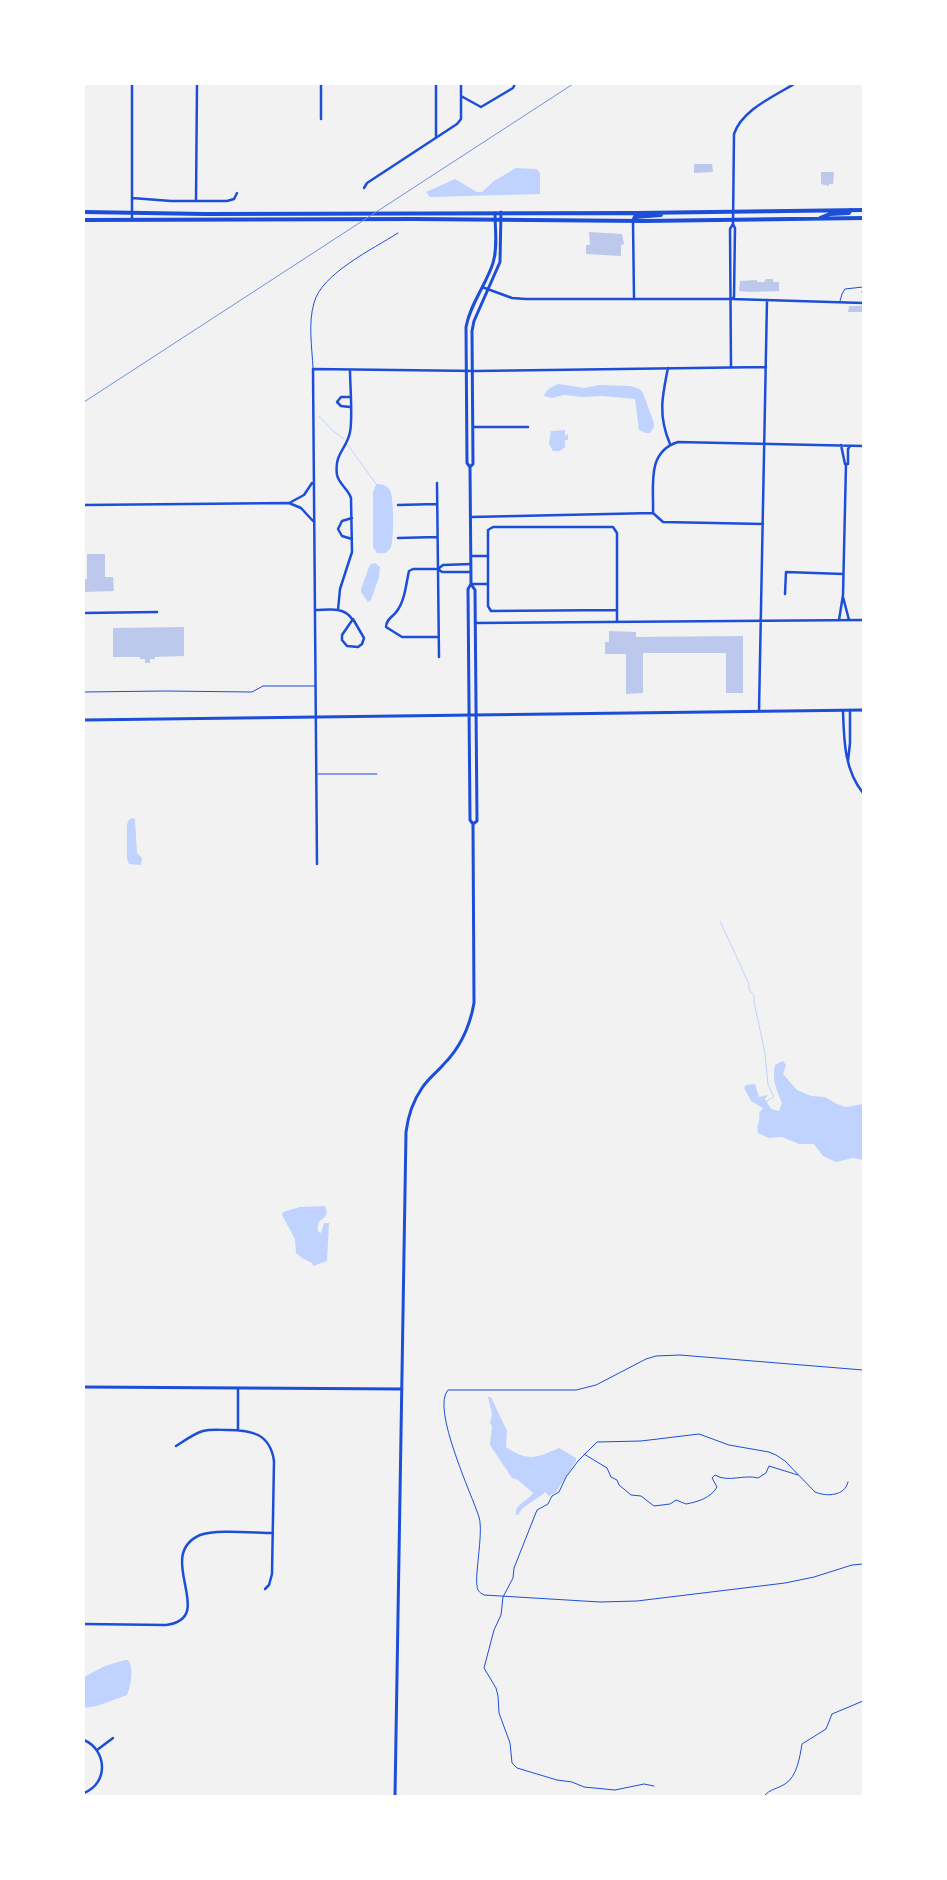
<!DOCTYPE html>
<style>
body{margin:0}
#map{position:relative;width:947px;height:1880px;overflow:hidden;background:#f2f2f2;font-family:"DM Sans",sans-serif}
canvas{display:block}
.frame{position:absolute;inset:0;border:85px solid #fff;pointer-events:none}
</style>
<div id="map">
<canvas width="947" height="1880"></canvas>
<div class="frame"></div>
</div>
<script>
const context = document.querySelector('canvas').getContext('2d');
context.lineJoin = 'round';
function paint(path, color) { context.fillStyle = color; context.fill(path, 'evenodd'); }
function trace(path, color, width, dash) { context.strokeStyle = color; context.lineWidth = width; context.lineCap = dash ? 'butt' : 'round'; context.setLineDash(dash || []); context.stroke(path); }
const water = new Path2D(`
 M516,168L537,169L540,173V194L430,197L426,192L455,179L477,192H482L494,181Z
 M559,384L584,388L600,385L630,386L640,389L643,393L654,423V427L650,433H646L639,430L635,399L602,396L583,397L564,395L552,398L544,396C546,390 552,386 559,384Z
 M565,430V436L568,434V440H565V447L560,451H553L549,444L551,431Z
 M376,484C382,484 387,485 390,490C394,497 394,539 391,547C389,550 388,551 385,553H377L373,547V493Z
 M375,563L380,567L379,577L371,600L368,602L361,592V589L369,567L371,564Z
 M132,818L135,819L137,853L142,858L141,865L129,864L127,859V824L129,820Z
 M783,1061L786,1065L783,1074L797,1090L811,1096L825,1097L837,1104L846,1107L863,1104V1160L853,1158L836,1162L823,1156L814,1144H799L782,1137L769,1138L758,1133C756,1125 761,1120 759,1113L763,1108L751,1101L744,1088L746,1085L755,1084L759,1097L768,1095L765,1099L771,1109L779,1111L782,1103C776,1089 772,1080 775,1065Z
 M325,1206L327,1213C323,1223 317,1217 318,1231L321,1233L324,1223H329L327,1261L313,1266L312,1263L302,1258L296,1253L295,1239L282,1215L283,1212L300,1207Z
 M488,1397H491L507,1431L506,1447C528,1462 536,1458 559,1448L576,1458V1461L556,1492L549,1496L545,1492C537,1501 523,1504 518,1515H516C515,1503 527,1502 533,1493L518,1480L512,1478L490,1445L492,1426L490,1423L492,1414Z
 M125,1660H128C134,1667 131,1686 127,1695L97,1706L84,1708V1677L105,1666Z`);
const stream = new Path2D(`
 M319,416L332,430L344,439
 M348,445L376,484
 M720,921L749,984V990L754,995V1002L765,1053L768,1085L774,1097L768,1100L767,1102`);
const building = new Path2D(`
 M694,164H712L713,172L694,173Z
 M821,172H834L833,184H829V186L821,184Z
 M589,232L622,234L624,244L621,245V256L586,254V245H590Z
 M766,279H773V282H779V291L749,292L739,291L740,281L757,280V282H764Z
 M849,306H862V312H848Z
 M87,554H105V577H113L114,591L84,592V579H87Z
 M184,627V656L155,657V659H150V663H145V659H140V657H113V628Z
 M609,631L636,632V637L743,636V693H726V653H643V693L626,694V654H605V642H609Z`);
const path = new Path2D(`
 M863,1370L680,1355L656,1356L646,1359L596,1385L576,1390H448C431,1408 472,1495 479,1517C484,1534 473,1580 478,1590C480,1593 481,1593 484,1595L600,1602L637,1601L785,1583L814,1577L852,1565L863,1564
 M584,1454L607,1468L611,1477L617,1480L619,1485L631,1495L641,1496L654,1506L670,1504L676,1500L686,1504C697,1502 711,1498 717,1487L712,1478L715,1475C728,1483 744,1474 758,1478L766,1473L769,1466L798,1475
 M654,1786L644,1784L615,1790L584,1787L572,1782L557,1780L517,1768L512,1763L510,1743L499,1713L498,1696L496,1688L484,1668L494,1630L501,1615L503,1597L513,1578L514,1568L537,1510L548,1504L552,1496L559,1492L566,1477L578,1461L597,1442L641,1441L699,1434L729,1445L769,1452L776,1455L785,1461L815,1492C827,1497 845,1496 848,1482
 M764,1796C770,1789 777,1789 785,1784C797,1777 800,1756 802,1744L826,1729L832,1714L863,1701`);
const service = new Path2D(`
 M862,292L863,289
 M840,301L842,294L845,289L863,287
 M313,368C312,347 308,323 314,303C321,274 373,249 398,233
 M84,692L165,691L252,692L263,686H315
 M318,774H377`);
const minor = new Path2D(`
 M321,84V119
 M461,96L481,107L513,88L515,84
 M436,137V84
 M364,188L367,183L457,124L461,119V84
 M132,198L171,201H227L234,199L237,193
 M196,201L197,84
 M132,220V84
 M633,221L634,298
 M482,287L512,298L526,299H732L863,303
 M732,299L734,297L735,228L733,224L734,134C742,110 773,97 794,84
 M731,367L730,229L733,224
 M668,368C662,397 658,416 670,444
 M350,397H341L337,402L341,406L350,407
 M473,427H528
 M841,445L845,464H848V449L850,446
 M437,483L439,657
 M291,502L304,495L312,483
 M84,505L289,503L301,508L313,521
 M398,505L437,504
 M653,513L663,522L763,524
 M471,517L653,513C654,486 646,452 678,442L863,446
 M352,518L342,521L338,529L342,536L352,539
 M398,538L437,537
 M471,556H487
 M438,569L443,565L471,564
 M472,584H488
 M785,594L786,572L843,574
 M843,597L849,620
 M315,610C328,610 344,606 352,619
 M338,610L340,589L352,552L351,498C348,489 339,484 337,475C334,453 347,449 350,432C353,417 350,386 350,370
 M84,613L157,612
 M353,619L364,638L362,644L358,647L347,646L342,640V635Z
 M839,620L843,595L846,464
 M617,622V533L613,527H493L488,530V606L491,611L617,610
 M475,623L863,620
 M438,637H402L386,627C386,619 393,617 397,611C405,600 406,584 409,571L413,569H438L442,572H471
 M759,711L767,300
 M843,711C844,740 844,769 863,793
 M848,761L850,743V710
 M317,864L313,369L476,371L766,367
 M238,1430V1388
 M176,1446C184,1441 193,1434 203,1431C211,1429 219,1430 227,1430C251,1430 270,1433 274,1461L272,1574L269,1585L265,1589
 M84,1624L166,1625C219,1618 153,1556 200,1535C216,1529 255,1533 273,1533
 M84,1740C107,1750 109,1783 84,1793
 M97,1750L113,1738`);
const tertiary = new Path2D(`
 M470,467L467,463L466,327C470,304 486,285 493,263C498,247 495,229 495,213
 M471,584L468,589L470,820L473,824
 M84,720L863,710
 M84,1387L402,1389
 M395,1796L406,1132C408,1116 413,1101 422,1088C428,1079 436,1073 443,1065C460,1048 470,1026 474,1003L473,824L477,821L475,590L471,584L470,467L473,464L472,331L474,321L500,262L501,212`);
const primary = new Path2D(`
 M84,212L205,214L636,213L863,210
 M820,218L830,214L849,213L851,210
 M84,220L414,219L644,221L863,218
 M633,221L635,217L661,215`);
const rail = new Path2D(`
 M84,402L573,84`);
paint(water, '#bfd3fe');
trace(stream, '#bfd3fe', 1);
paint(building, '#bdc9ec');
trace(path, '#1d4ed8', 1);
trace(service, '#1d4ed8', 1);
trace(minor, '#1d4ed8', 2.5);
trace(tertiary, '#1d4ed8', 3);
trace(primary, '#1d4ed8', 4);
trace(rail, '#7290e2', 1);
</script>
